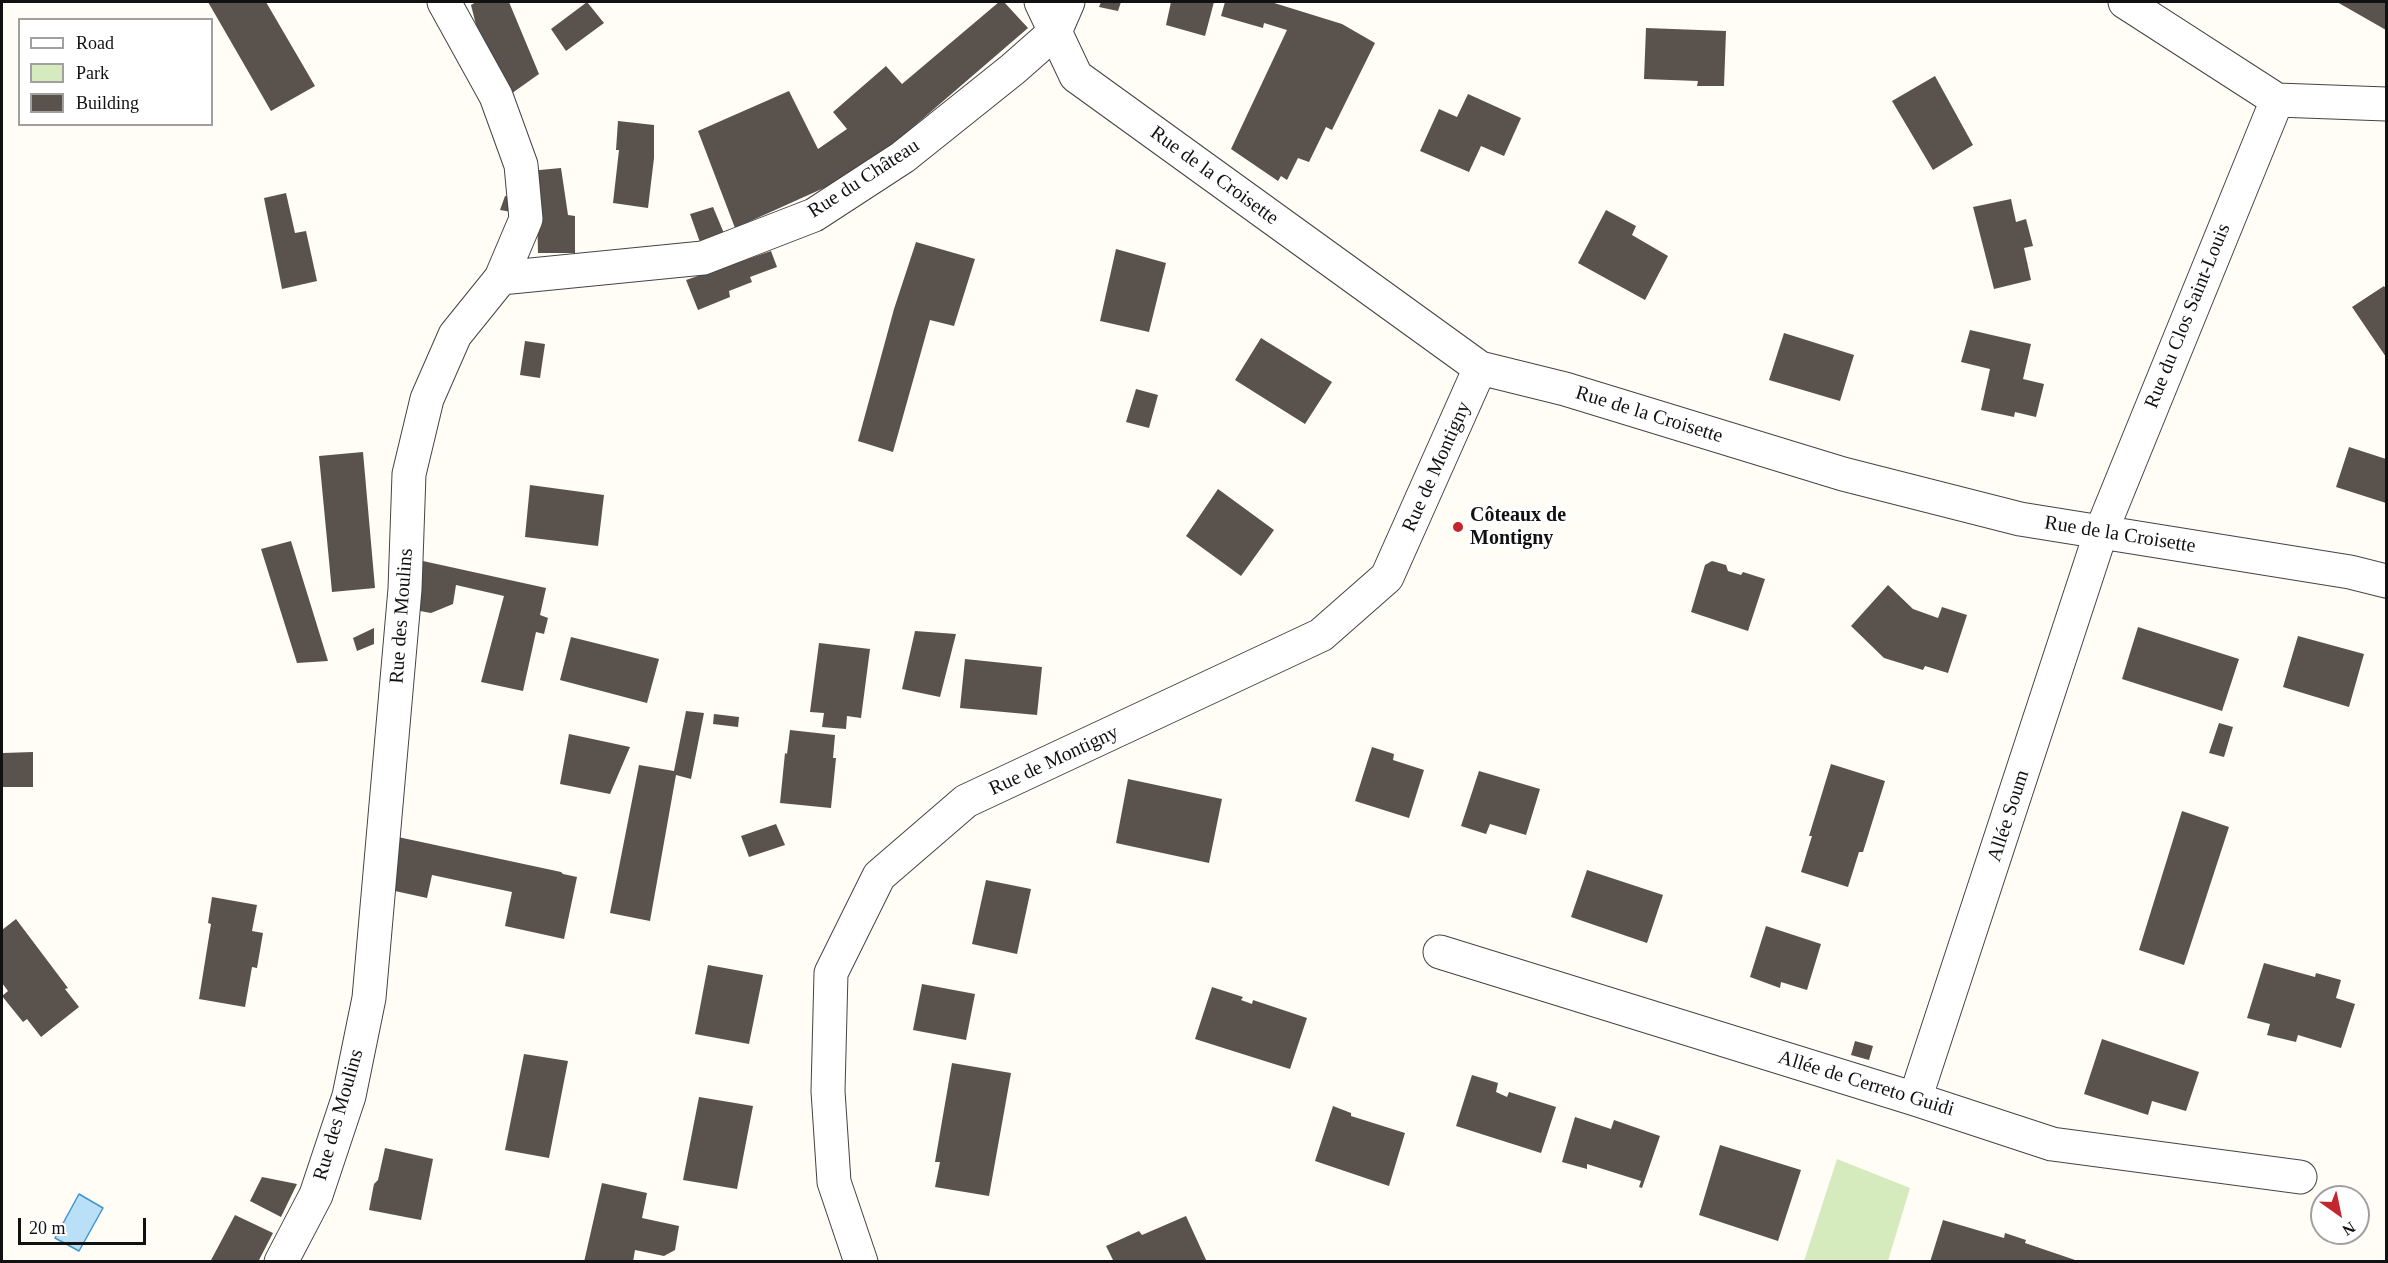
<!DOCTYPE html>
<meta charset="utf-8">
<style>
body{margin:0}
#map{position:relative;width:2388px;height:1263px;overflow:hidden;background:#fffdf5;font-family:Georgia,serif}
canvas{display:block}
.frame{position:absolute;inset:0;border:3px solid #111;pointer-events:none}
.legend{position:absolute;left:18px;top:18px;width:195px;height:108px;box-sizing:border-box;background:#fff;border:2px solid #a0a0a0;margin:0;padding:8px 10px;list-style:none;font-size:18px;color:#111}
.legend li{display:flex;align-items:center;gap:12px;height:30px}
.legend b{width:30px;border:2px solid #a0a0a0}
.north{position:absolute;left:2310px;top:1185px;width:60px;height:60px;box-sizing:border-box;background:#fff;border:2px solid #a0a0a0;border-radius:50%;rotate:147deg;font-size:16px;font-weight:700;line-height:24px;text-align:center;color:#111}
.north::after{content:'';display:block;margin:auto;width:21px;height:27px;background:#c4262e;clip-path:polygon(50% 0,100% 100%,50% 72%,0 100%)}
.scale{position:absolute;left:18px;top:1218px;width:128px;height:27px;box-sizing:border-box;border:3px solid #111;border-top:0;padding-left:8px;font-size:18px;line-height:21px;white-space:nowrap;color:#111;-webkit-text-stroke:4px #fff;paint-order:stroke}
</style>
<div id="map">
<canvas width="2388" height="1263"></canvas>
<div class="frame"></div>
<ul class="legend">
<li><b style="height:8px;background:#fff"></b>Road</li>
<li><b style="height:16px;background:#d5ebbd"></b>Park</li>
<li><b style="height:16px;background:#5a524d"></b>Building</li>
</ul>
<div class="north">N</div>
<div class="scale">20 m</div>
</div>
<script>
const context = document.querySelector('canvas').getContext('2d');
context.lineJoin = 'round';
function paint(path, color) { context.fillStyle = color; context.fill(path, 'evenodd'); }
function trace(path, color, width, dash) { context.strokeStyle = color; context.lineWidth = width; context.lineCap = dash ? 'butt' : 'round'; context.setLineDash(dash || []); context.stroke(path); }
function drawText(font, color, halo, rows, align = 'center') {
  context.font = font + ' Georgia,serif'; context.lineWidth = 6; context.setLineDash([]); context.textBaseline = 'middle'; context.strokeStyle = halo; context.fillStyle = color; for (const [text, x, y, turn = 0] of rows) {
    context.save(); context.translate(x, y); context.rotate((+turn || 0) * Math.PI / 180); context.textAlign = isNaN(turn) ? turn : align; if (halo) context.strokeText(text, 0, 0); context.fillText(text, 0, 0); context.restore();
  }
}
const green = new Path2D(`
 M1837,1159L1910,1188L1888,1261H1804Z`);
const water = new Path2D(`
 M79,1194L103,1208L79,1251L55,1238Z`);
const building = new Path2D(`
 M208,2H266L315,86L271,111Z
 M476,2H509L539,74L508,96L478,33L471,5Z
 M587,2L604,23L566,51L551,29Z
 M999,2H1004L1028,28L891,146L835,183L735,228L698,131L789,91L818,149L847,129L833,112L886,66L902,84Z
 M1101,2H1121L1118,11L1099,7Z
 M1171,2H1214L1205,36L1166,25Z
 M1225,2H1271L1342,24L1375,43L1332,130L1326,127L1309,162L1298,158L1287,180L1281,176L1278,181L1231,149L1287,30L1264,23L1263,28L1221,16Z
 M2337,2H2386V30Z
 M1646,28L1726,31L1724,86H1697L1698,81L1644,79Z
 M1935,76L1973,145L1933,170L1892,101Z
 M1468,94L1521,118L1504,156L1481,146L1469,172L1420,151L1439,109L1457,117Z
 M618,121L654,125V158L648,208L613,203L619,150H616Z
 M561,168L568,215L575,216V253H538L537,212L529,171Z
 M286,193L295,233L306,231L317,281L282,289L264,198Z
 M505,196L515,198L512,212L500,210Z
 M2011,199L2016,222L2026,219L2033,246L2024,248L2031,280L1994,289L1973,207Z
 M713,207L726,238L701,245L690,214Z
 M1606,210L1636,226L1632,235L1668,256L1645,300L1578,263Z
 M916,242L975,259L954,326L930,320L893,452L858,441L894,309Z
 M1116,249L1166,263L1149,332L1100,321Z
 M771,251L777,267L750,277L752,282L729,291L730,297L698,310L686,280Z
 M2384,286L2386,289V357L2352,307Z
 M1970,330L2031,344L2023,379L2044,384L2036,417L2015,412L2014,417L1981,410L1990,369L1961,362Z
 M1784,333L1854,355L1840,401L1769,380Z
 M1261,338L1332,382L1305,424L1235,380Z
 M525,341L545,344L540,378L520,375Z
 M1136,389L1158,395L1149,428L1126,422Z
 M2349,447L2386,459V503L2336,487Z
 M363,452L375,588L332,592L319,456Z
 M530,485L604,495L598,546L525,537Z
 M1218,489L1274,530L1241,576L1186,536Z
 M291,541L328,661L297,663L261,549Z
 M423,561L546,588L540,615L548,618L544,634L536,632L523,691L481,682L504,596L456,585L453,604L431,613L420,611Z
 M1712,561L1726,565L1728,571L1741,575L1743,572L1765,579L1748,631L1691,612L1705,565Z
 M1888,585L1913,609L1938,618L1942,607L1967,615L1948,673L1925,666L1923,670L1884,658L1851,626Z
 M2138,627L2239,659L2222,711L2122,679Z
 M374,628V644L357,651L353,638Z
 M915,631L956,634L940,697L902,689Z
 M2298,636L2364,654L2349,707L2283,687Z
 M571,637L659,659L647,703L560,680Z
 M819,643L870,649L861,718L847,716L846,729L822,727L824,713L810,712Z
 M965,659L1042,667L1037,715L960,708Z
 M686,711L704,713L691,779L676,775L650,921L610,913L639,765L674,771Z
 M714,714L739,717L738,727L713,724Z
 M2219,723L2233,727L2224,757L2209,753Z
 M790,730L835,735L833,758H836L831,808L780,803L785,753L787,754Z
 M569,734L630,747L610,794L560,784Z
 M1372,747L1394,754L1393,760L1424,770L1409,818L1355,801Z
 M33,752V787H2L3,753Z
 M1831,764L1885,781L1863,852H1859L1848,887L1801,872L1812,836H1809Z
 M1479,771L1540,789L1526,835L1490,824L1486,834L1461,826Z
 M1128,779L1222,799L1209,863L1116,843Z
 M2182,811L2229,827L2184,965L2139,950Z
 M776,824L785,845L749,857L741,836Z
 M398,837L561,872L563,874L577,877L564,939L505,926L512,892L432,875L427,898L395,891Z
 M1587,870L1663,895L1647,943L1571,917Z
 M986,880L1031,889L1017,954L972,944Z
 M212,897L257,905L252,931L263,933L257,968L252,967L245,1007L199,999L211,924L208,923Z
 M16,919L68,988L65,989L79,1007L41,1037L27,1019L23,1022L2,996L8,991L2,983V930Z
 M1766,926L1821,944L1807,990L1781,982L1780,988L1750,977Z
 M2264,963L2315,977L2316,973L2341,980L2336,998L2355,1004L2341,1048L2298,1035L2296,1042L2267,1035L2270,1024L2247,1018Z
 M708,965L763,975L749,1044L695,1034Z
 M922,984L975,994L966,1040L913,1030Z
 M1212,987L1243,997L1241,1000L1252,1004L1253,1000L1307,1018L1290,1069L1195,1039Z
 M2102,1039L2199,1072L2186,1111L2152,1101L2148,1115L2084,1094Z
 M1855,1041L1873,1046L1869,1060L1851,1055Z
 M524,1054L568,1061L549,1158L505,1150Z
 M952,1063L1011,1073L989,1196L935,1187L940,1162H935Z
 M1472,1075L1498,1083L1496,1092L1507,1097L1509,1092L1556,1107L1541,1153L1456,1126Z
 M699,1097L753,1106L737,1189L683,1180Z
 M1333,1106L1351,1113V1116L1405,1133L1389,1186L1315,1161Z
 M1575,1117L1611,1129L1614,1120L1660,1136L1642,1188L1639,1187L1641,1181L1587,1164V1169L1562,1162Z
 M1720,1145L1801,1170L1778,1241L1699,1215Z
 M385,1148L433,1159L421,1220L369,1210L374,1184L378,1180Z
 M262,1177L297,1184L281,1217L250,1201Z
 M602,1183L647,1193L642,1218L679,1226L675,1250L664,1256L635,1250L633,1262H584Z
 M235,1215L273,1233L258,1262H210Z
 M1186,1216L1207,1262H1114L1106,1246L1139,1231L1142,1235Z
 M1943,1220L2004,1238L2005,1233L2026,1240L2025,1243L2081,1262H1930Z`);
const street = new Path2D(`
 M1041,2L1076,76L1480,368L1565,389L1843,474L2020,519L2350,572L2386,581
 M2125,2L2277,100L2386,104
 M501,278L703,258L814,215L903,157L1013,69L1055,32L1068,2
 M1440,952L1915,1099L2052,1144L2300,1177
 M1915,1099L2101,532L2277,100
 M281,1262L316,1195L349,1096L369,998L405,589L409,474L427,399L455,335L501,278L526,219L521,165L496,96L444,2
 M861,1262L834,1182L828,1091L831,973L879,876L966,801L1321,635L1387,577L1480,368`);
const markers = [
 [1458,527,6,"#c4262e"]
];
const streetNames = [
 ["Rue de la Croisette",1214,176,36],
 ["Rue du Château",864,179,-33],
 ["Rue du Clos Saint-Louis",2188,316,-68],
 ["Rue de la Croisette",1649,415,17],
 ["Rue de Montigny",1437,467,-66],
 ["Rue de la Croisette",2120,535,9],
 ["Rue des Moulins",402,616,-86],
 ["Rue de Montigny",1054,761,-25],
 ["Allée Soum",2009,816,-72],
 ["Allée de Cerreto Guidi",1866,1084,17],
 ["Rue des Moulins",339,1115,-74]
];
const poiNames = [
 ["Côteaux de",1470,516],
 ["Montigny",1470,539]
];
paint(green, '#d5ebbd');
paint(water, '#b9e0f7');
trace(water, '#3f96cf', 1.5);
paint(building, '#5a524d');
trace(street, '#444', 35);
trace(street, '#fff', 33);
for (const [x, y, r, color] of markers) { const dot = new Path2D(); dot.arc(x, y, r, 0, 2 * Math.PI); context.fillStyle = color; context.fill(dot); trace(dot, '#fff', 2); }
drawText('20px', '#111', '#fff', streetNames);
drawText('bold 20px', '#111', '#fff', poiNames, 'left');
</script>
